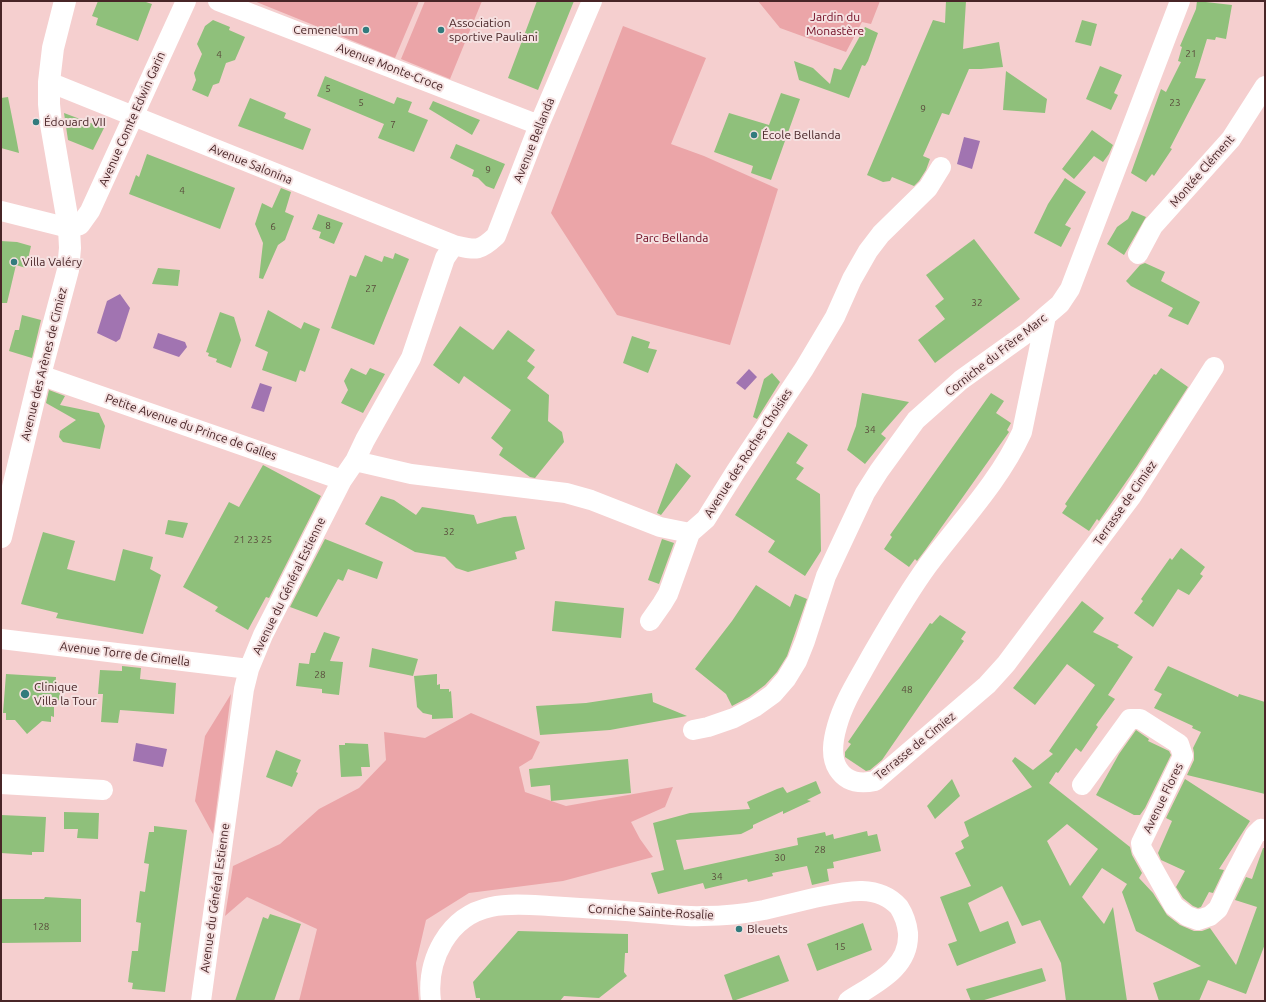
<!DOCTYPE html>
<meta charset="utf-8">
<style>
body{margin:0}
#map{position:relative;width:1266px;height:1002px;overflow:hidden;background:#f5cfcf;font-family:Ubuntu,sans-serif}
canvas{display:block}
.frame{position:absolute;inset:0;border:2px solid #482527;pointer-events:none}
</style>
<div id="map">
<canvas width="1266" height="1002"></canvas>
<div class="frame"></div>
</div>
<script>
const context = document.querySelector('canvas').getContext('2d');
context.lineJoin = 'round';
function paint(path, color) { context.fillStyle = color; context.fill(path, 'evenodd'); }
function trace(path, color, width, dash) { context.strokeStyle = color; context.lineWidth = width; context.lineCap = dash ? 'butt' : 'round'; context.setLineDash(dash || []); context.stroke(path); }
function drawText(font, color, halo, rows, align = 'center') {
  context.font = font + ' Ubuntu,sans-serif'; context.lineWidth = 4; context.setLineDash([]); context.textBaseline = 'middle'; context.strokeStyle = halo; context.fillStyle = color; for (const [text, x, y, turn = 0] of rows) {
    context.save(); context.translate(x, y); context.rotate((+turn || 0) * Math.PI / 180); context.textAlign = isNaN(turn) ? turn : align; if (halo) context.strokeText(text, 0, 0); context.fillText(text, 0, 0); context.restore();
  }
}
const green = new Path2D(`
 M254,1H419L395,58Z
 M425,1H482L450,79L401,59Z
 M758,1H880L871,24L862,22L846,52L780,28Z
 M623,26L706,58L671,144L704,156L778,189L730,345L617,315L551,213Z
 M231,694L213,834L195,801L205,736Z
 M471,713L540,742L532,759L519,767L525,792L566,806L673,787L665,807L631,822L640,839L653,857L563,881L469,893L426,920L416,963L419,1001H299L317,929L247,897L225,916L233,866L280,844L319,809L359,788L386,760L384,732L425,738Z`);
const water = new Path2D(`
 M964,137L980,141L972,169L957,164Z
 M120,294L130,308L120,339L116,342L97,333L107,301Z
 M158,333L185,342L187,347L179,357L153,348Z
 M749,369L757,377L745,390L736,383Z
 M260,383L272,387L264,412L251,408Z
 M136,743L167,749L163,767L133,761Z`);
const building = new Path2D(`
 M98,1H143L152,4L138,41L96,25L98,18L92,16Z
 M537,1H574L538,90L508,78Z
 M946,1H966L963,49L999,42L1003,67L981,69H969L949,115L942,113L923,156L930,159L926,170L919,181L914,186L892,177L890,181L883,182L867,175L933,20L945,23Z
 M1197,1L1232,5L1226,39L1216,37L1215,40L1207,39L1195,78L1206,79L1170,148L1172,149L1154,176L1152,174L1146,182L1131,173L1161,89L1166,92L1181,62L1178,61L1182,47L1180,46L1196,9Z
 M213,20L230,27L229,30L245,37L235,60L226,63L219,83L213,85L208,97L192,90L196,80L194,73L202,54L197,44L205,26Z
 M1082,20L1097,24L1091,46L1075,42Z
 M865,27L878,33L868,61L865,66L862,65L849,98L799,80L794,61L813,68L830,84L834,68L841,70Z
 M1100,66L1122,75L1114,93L1118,95L1111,110L1086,99Z
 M1006,71L1047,99L1045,113L1003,110Z
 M325,76L394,104L397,97L412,102L408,112L428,120L414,152L378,138L384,124L317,96Z
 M781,93L800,99L771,180L751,173L753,166L714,152L729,113L769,125Z
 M8,97L16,137L19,153L1,148V98Z
 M250,98L286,113L284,118L311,129L303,150L238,126Z
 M433,101L480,120L472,135L429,109Z
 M64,113L104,128L93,150L68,140Z
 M1092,130L1113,145L1109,154L1103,162L1094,156L1074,179L1062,169Z
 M456,144L505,164L494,189L486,186L478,178L472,176L474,170L450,158Z
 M147,154L235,188L220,229L129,194L136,175L139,177Z
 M1065,178L1086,192L1065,225L1071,228L1061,247L1034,233L1048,204Z
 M281,188L291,192L285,212L294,216L285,240L278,245L263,279L259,278L263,243L255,224L262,203L272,208Z
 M1132,211L1146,217L1124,255L1107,244L1117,227L1128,219Z
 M318,214L343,223L334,244L319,238L321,232L312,229Z
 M974,239L1020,299L935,363L918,340L945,319L935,306L944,299L926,275Z
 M1,241L17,242L31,246L26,268L16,265L7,303H1Z
 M395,253L409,259L374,345L331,328L350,275L356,277L365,255L382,262L384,256L393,259Z
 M1145,263L1165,272L1161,281L1200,302L1188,325L1168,316L1173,308L1131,286L1126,281L1140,265Z
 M158,268L180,270L178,286L152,284Z
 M268,310L301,329L304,322L320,329L305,372L300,370L296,382L262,370L268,352L255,346Z
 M220,312L234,317L241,340L231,368L216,362L217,359L208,356L209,353L206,352Z
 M22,315L41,320L32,358L9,351L15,330H19Z
 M460,326L493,350L508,330L535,350L527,361L535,367L527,378L549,395L548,421L562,432L564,442L535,478L530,477L499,455L503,448L491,438L511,410L464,376L459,384L433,365Z
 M632,336L650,342L648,348L657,350L648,373L623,363Z
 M351,368L366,375L370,368L385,374L363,413L341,403L348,390L344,381Z
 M1161,368L1188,387L1137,466L1101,518L1099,521L1097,519L1089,531L1062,513L1067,506L1065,504L1154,374L1156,375Z
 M772,373L780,382L757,419L753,417L764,379Z
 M49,390L65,396L60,405L99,413L105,426L100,449L63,442L59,437L60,431L76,420L46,403Z
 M862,393L909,402L881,434L886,438L865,464L847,450L856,426Z
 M991,393L1004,401L996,413L1011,423L1007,430L1009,432L926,549L917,561L915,559L909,567L884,549L892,537L890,535Z
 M788,432L808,445L796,463L804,468L796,479L820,494L821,551L805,576L768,552L775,541L735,515Z
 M676,463L691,476L661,515L657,513Z
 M263,465L321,496L269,598L266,597L248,630L215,611L218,607L183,587L229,502L239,507Z
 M381,496L394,500L416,515L422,507L474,515L477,524L504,517L516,516L525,549L515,552L517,559L468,572L456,568L445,557L415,552L365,524Z
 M168,520L188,523L183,538L165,534Z
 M43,532L75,541L67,569L115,581L123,549L153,557L150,569L161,575L143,634L56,618L58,613L21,604Z
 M325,539L383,562L377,579L348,569L343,581L338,579L317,617L290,607Z
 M662,539L674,543L659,584L648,580Z
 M1181,548L1205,567L1200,574L1203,576L1189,595L1178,589L1153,627L1134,613L1143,601L1141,599L1170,558L1172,560Z
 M756,585L790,607L795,594L807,599L787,656L777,672L765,685L749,697L732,706L726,694L695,669L732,621Z
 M555,601L624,608L621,638L552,631Z
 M1082,601L1104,618L1093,632L1119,645L1117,647L1133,657L1108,695L1115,699L1096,725L1098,727L1081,752L1076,748L1058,773L1056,772L1049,783L1130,847L1132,855L1142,873L1139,878L1153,893L1167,915L1180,925L1194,931H1202L1210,928L1236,965L1257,907L1235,900L1246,877L1252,879L1263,848H1265V944L1246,994L1208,980L1199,1001H1159L1153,983L1201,966L1136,931L1122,892L1127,884L1102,868L1082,897L1104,924L1113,907L1127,1001H1066L1061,963L1040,920L1022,926L1002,886L968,903L980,932L1008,921L1016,943L957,966L948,944L957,941L940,897L971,886L955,853L964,848L961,841L969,836L964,822L1032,787L1012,761L1015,757L1033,770L1053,754L1049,751L1095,685L1067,664L1035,705L1013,688ZM1067,824L1098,849L1070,886L1047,841Z
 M940,615L966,632L961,639L964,641L882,760L870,770L866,771L845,757V752L851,744L848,742L930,623L932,624Z
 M324,632L340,637L330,661L343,662L339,695L322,693V689L296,686L299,663L309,664L311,653H315Z
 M372,648L418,659L413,676L369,667Z
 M122,666L141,668L140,679L176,683L174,714L120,710L118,723L101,722L103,694H98L100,670L122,671Z
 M1168,666L1238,697L1239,694L1265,702V794L1187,775L1194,760V753L1193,748L1201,732L1192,728L1193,726L1154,708L1162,694L1154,690Z
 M6,674L56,677L55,689L60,693L59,700L54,705V717L51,716V722L42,721L27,734L15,720H6V713H3Z
 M437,674V685L440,684V689H449V692L451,691L453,718L432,719V715L423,713L417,707L414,676Z
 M652,693L653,702L687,716L610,730L540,735L536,706L586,703Z
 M1136,730L1149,739L1148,741L1169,751L1171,755L1145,808L1140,815H1134L1096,795L1119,754Z
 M345,743L368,744L370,767H361L362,776L341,777L339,745H345Z
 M276,750L301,760L296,772L298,773L292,787L266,777Z
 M628,759L631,793L551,801L550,785L531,787L529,769Z
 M952,779L960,796L935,819L927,806Z
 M1185,779L1250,821L1219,869L1224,870L1213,893L1209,892L1201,907L1198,908L1193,906L1183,898L1176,887L1185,871L1161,860L1158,853L1172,821L1166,818Z
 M816,781L821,793L807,800L811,801L783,814V811L753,825V828L741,834L676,840L684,870L798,845L797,838L825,832L826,836L833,834L834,839L867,831L868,836L877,834L881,851L833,862L834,868L827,869L829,881L812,885L807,866L772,873L773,876L748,882L747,879L705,889L703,883L658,894L651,873L664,870L653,823L690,813L750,809L747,802L777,789L783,787L787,793Z
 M64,812L99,813L98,839L77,838L78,829H64Z
 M1,815L46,817L44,852H32V855L1,853Z
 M154,826L187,830L165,992L132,989L133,983L128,982L132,951H138L141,923L136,922L140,891L145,892L149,864L144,863L149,832H154Z
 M45,897L81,899V942L1,943V899H44Z
 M270,914L301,924L274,1001H235L263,917L268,919Z
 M863,923L872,950L817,971L807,944Z
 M518,931L628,934V953H625L624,972L627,976L599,998L564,996L560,1001H480V998H476L473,982Z
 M779,955L789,981L733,1001L724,975Z
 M1042,968L1046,981L981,1001H971L966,989Z`);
const minor = new Path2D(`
 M218,1L539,125
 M49,82L454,245C476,250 479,252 496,236L539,125L592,1
 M1,211L69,228L80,225L90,211L186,1
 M1138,254L1153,226L1231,139L1265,86
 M1046,316L1022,432C999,482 960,522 928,565C906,595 888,627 870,658C858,680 844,701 837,726C833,740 830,756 838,769C847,783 861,784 875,781L987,685L1006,664L1131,497L1214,367
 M40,375L342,480
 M355,461L411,474L566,493L591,500L660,527L690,533L706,519L736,471L804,369L835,317L852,279L868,251L881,234L928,188L941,167
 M650,621L662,604L668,594L690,533
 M1,639L249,669
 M693,730L708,727L734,718L755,707L773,694L786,679L797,661L805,641L826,576L865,493L879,471L916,420L961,380L1028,332L1046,316L1060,304L1070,289L1180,1
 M1,784L103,790
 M1082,785L1130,719H1140L1179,744L1183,756L1141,843L1142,849L1174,906L1187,916L1198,920L1210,916L1218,909L1235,873L1255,835L1261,829L1265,831
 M201,1001L244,689L249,669L263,635L342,480L355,461L365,440L411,358L445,258L454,245
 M431,1001C426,960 448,916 491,907C510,903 531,905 549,906C583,908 616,910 649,913C667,914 685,917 703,916C723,916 744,914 764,910C780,906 797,902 814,898C842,892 877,882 899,907C904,915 907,923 908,933C910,969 874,984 848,1001`);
const tertiary = new Path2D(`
 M1,537L40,375L68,270L70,248L69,228L51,124L49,104V82L53,48L65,1`);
const markers = [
 [366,30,4,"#327b7d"],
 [441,30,4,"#327b7d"],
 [36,122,4,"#327b7d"],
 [754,135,4,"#327b7d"],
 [14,262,4,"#327b7d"],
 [25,694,5,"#327b7d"],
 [739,929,4,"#327b7d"]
];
const numberNames = [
 ["21",1191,54],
 ["4",219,55],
 ["5",328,89],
 ["5",361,103],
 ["23",1175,103],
 ["9",923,109],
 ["7",393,125],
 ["9",488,170],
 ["4",182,191],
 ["8",328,226],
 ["6",273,227],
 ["27",371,289],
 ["32",977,303],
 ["34",870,430],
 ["32",449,532],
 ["21 23 25",253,540],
 ["28",320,675],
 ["48",907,690],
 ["28",820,850],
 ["30",780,858],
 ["34",717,877],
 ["128",41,927],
 ["15",840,947]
];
const parkNames = [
 ["Jardin du",835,17],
 ["Monastère",835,31],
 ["Parc Bellanda",672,238]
];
const poiNames = [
 ["Association",449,23],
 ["sportive Pauliani",449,37],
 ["Cemenelum",358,30,"right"],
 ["Édouard VII",44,122],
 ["École Bellanda",762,135],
 ["Villa Valéry",22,262],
 ["Clinique",34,687],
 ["Villa la Tour",34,701],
 ["Bleuets",747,929]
];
const streetNames = [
 ["Avenue Monte-Croce",390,67,21],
 ["Avenue Comte Edwin Garin",132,119,-66],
 ["Avenue Bellanda",534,140,-68],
 ["Avenue Salonina",251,164,22],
 ["Montée Clément",1202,171,-49],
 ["Corniche du Frère Marc",996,355,-38],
 ["Avenue des Arènes de Cimiez",44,364,-76],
 ["Petite Avenue du Prince de Galles",191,427,19],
 ["Avenue des Roches Choisies",748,453,-57],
 ["Terrasse de Cimiez",1125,503,-55],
 ["Avenue du Général Estienne",289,586,-64],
 ["Avenue Torre de Cimella",125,654,7],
 ["Terrasse de Cimiez",915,746,-39],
 ["Avenue Flores",1163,798,-64],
 ["Avenue du Général Estienne",215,898,-82],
 ["Corniche Sainte-Rosalie",651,912,3]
];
paint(green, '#eba5a8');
paint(water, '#a174b1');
paint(building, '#8fc07b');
trace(minor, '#fff', 20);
trace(tertiary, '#fff', 22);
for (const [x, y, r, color] of markers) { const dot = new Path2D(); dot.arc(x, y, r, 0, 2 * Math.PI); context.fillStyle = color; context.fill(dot); trace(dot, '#f5e1e1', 1.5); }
drawText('10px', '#5a4c3c', null, numberNames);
drawText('12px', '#6f0920', '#f5e1e1', parkNames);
drawText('12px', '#482527', '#f5e1e1', poiNames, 'left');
drawText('12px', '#482527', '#f5e1e1', streetNames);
</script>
